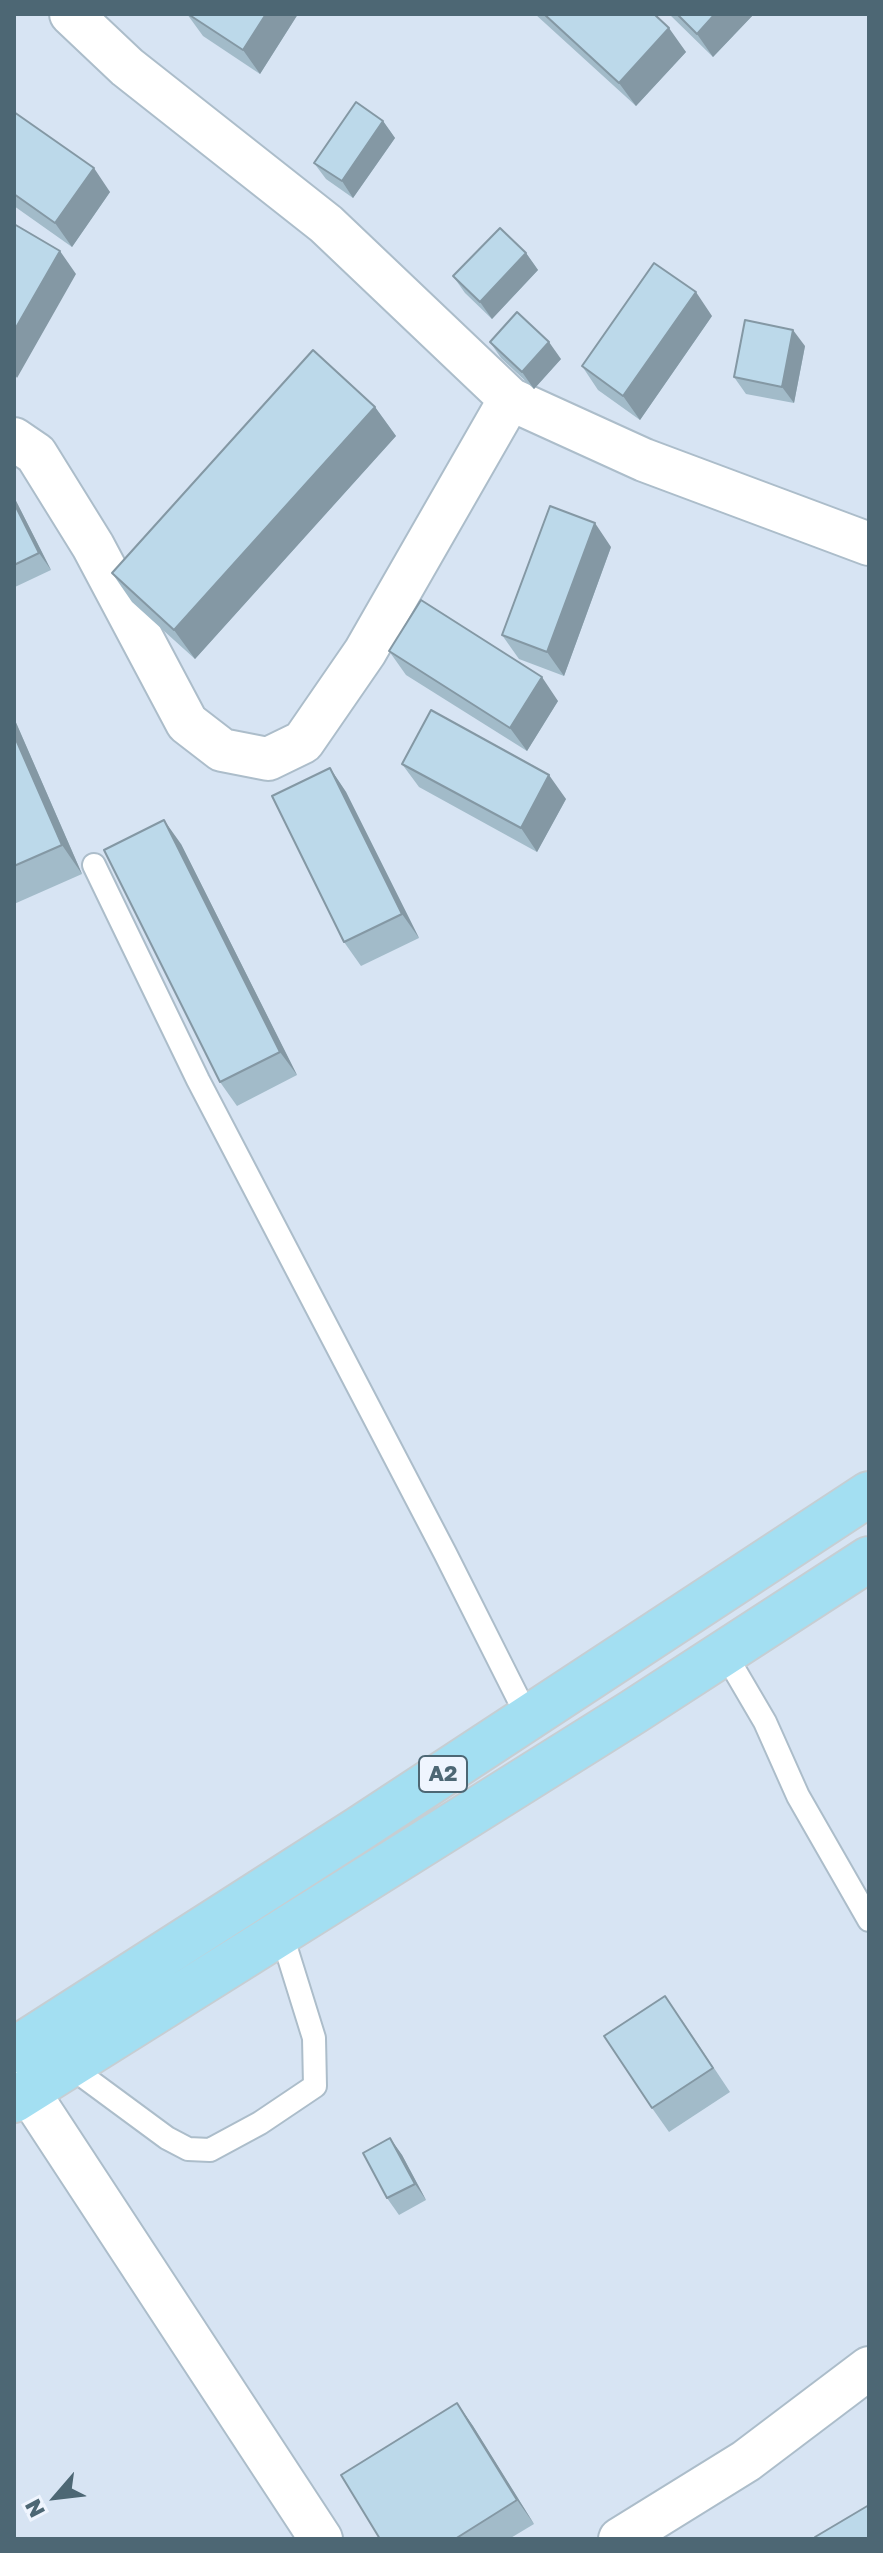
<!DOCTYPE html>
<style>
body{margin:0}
#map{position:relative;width:883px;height:2553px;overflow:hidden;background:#e8f0fb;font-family:"Golos Text",sans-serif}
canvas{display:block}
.frame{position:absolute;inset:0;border:16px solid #4d6774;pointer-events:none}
.north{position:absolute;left:16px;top:2457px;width:80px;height:80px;-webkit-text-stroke:6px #eff5fe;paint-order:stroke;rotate:242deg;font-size:22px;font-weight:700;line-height:32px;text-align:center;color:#4d6774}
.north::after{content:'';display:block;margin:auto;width:28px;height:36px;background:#4d6774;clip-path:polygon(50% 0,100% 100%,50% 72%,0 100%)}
</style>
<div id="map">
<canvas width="883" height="2553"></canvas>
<div class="frame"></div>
<div class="north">N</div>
</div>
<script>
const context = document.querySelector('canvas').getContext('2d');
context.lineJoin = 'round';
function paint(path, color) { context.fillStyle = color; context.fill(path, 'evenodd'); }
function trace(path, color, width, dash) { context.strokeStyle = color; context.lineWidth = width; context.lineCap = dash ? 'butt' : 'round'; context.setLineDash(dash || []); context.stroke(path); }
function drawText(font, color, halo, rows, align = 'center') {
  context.font = font + ' "Golos Text",sans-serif'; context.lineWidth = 6; context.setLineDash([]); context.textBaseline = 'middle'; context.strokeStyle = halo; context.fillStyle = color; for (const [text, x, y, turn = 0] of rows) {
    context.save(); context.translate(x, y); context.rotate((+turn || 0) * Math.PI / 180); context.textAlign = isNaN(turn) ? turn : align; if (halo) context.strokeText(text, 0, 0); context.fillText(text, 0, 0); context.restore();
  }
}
const residential = new Path2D(`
 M14,14H869V2539H14Z`);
const lane = new Path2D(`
 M94,865L198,1080L445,1553L528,1718
 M724,1652L765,1722L798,1796L869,1920
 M68,2065L167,2138L188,2149L210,2150L260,2123L315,2086L314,2038L281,1932`);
const street = new Path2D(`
 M71,14L127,67L326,224L510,399L644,460L869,544
 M14,439L36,454L93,546L187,723L222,750L268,759L303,742L365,652L510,399
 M27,2090L321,2539
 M620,2539L746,2461L869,2368`);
const highway = new Path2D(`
 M14,2050L359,1829L869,1494
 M14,2100L633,1712L869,1559`);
const wall = new Path2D(`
 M187,14H298L260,74L203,36Z
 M535,14H654L686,52L636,106Z
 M669,14H754L713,57Z
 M14,112L110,192L72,247L14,206Z
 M383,121L395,138L353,198L326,179L314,163Z
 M526,253L538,270L492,319L465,293L453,276Z
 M712,316L640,420L598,390L582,366Z
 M490,342L561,359L534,389L501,358Z
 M805,346L794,403L746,394L734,377Z
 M375,407L396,436L195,659L132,602L112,573Z
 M14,497L51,570L15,587L14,585Z
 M611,547L564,676L519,659L502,635Z
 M389,651L558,701L527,751L406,675Z
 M14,718L82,874L14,904Z
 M402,764L566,799L537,852L419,787Z
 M330,768L346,792L419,938L361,966L344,942Z
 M181,844L297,1075L237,1106L220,1082Z
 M682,2020L730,2092L669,2132L652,2108Z
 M390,2138L402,2155L426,2200L399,2215L387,2198Z
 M457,2403L473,2426L534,2524L509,2539H380Z`);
const shadedWall = new Path2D(`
 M266,14H298L260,74L243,50Z
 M715,14H754L713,57L697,34Z
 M669,28L686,52L636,106L619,83Z
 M383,121L395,138L353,198L342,181Z
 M94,168L110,192L72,247L55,223Z
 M60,251L76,274L17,378L14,373V331Z
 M526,253L538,270L492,319L480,302Z
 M696,292L712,316L640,420L623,396Z
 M793,330L805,346L794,403L782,387Z
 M549,342L561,359L534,389L522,372Z
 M375,407L396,436L195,659L174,630Z
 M14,497L51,570L39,553L14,503Z
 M595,523L611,547L564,676L547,652Z
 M542,677L558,701L527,751L510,728Z
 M14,718L82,874L62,845L14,735Z
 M330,768L346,792L419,938L402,914Z
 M549,775L566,799L537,852L521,828Z
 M164,820L181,844L297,1075L280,1052Z
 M390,2138L402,2155L426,2200L415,2184Z
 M457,2403L473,2426L534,2524L517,2500Z`);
const building = new Path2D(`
 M188,14H266L243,50Z
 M544,14H654L669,28L619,83Z
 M677,14H715L697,34Z
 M356,102L383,121L342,181L314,163Z
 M14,112L94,168L55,223L14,194Z
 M14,224L60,251L14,331Z
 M500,228L526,253L480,302L453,276Z
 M654,263L696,292L623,396L582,366Z
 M517,312L549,342L522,372L490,342Z
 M745,320L793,330L782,387L734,377Z
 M313,350L375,407L174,630L112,573Z
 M14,503L39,553L14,565Z
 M550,506L595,523L547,652L502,635Z
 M421,600L542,677L510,728L389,651Z
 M431,710L549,775L521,828L402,764Z
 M14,735L62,845L14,866Z
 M330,768L402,914L344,942L272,796Z
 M164,820L280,1052L220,1082L104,850Z
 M665,1996L713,2068L652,2108L604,2036Z
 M390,2138L415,2184L387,2198L363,2153Z
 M457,2403L517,2500L455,2539H380L341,2475Z
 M869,2505V2539H816L815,2537Z`);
const shields = [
 [443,1774,48]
];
const shieldNames = [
 ["A2",443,1774]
];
paint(residential, '#d7e4f3');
trace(lane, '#acbdca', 26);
trace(street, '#acbdca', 46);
trace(highway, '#c6ced3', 48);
trace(lane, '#fff', 22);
trace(street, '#fff', 42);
trace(highway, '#a3dff2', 44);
paint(wall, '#a2bbc9');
paint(shadedWall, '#8498a4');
paint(building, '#bcd9ea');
trace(building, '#8498a4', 2);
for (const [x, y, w] of shields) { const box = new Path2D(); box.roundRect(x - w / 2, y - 18, w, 36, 6); context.fillStyle = '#eff5fe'; context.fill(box); trace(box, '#4d6774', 2); }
drawText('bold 22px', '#4d6774', null, shieldNames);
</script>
